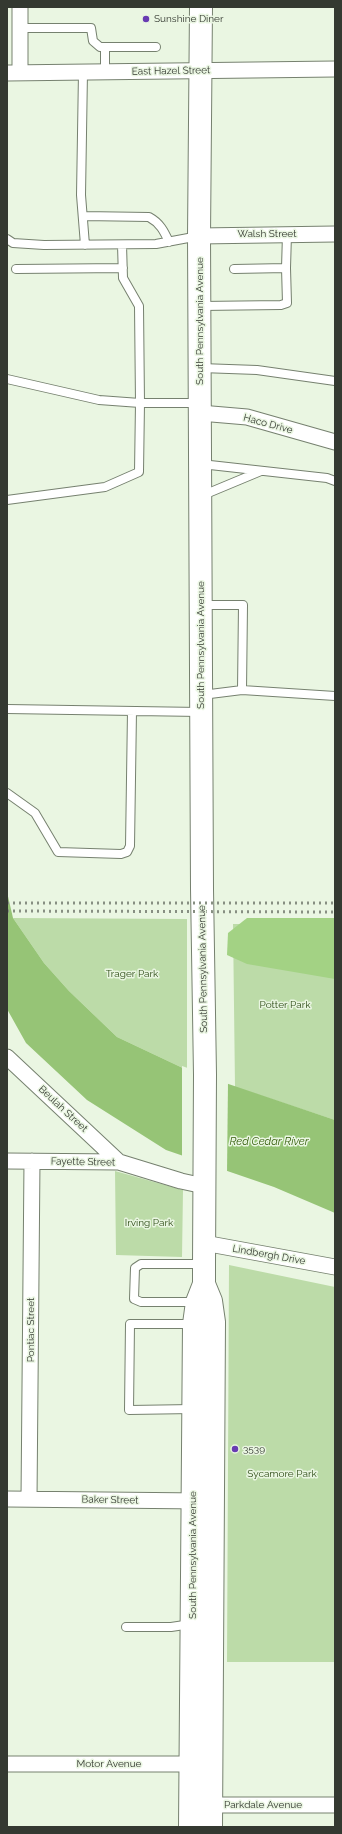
<!DOCTYPE html>
<style>
body{margin:0}
#map{position:relative;width:342px;height:1834px;overflow:hidden;background:#eaf6e2;font-family:Raleway,sans-serif}
canvas{display:block}
.frame{position:absolute;inset:0;border:8px solid #343931;pointer-events:none}
</style>
<div id="map">
<canvas width="342" height="1834"></canvas>
<div class="frame"></div>
</div>
<script>
const context = document.querySelector('canvas').getContext('2d');
context.lineJoin = 'round';
function paint(path, color) { context.fillStyle = color; context.fill(path, 'evenodd'); }
function trace(path, color, width, dash) { context.strokeStyle = color; context.lineWidth = width; context.lineCap = dash ? 'butt' : 'round'; context.setLineDash(dash || []); context.stroke(path); }
function drawText(font, color, halo, rows, align = 'center') {
  context.font = font + ' Raleway,sans-serif'; context.lineWidth = 3; context.setLineDash([]); context.textBaseline = 'middle'; context.strokeStyle = halo; context.fillStyle = color; for (const [text, x, y, turn = 0] of rows) {
    context.save(); context.translate(x, y); context.rotate((+turn || 0) * Math.PI / 180); context.textAlign = isNaN(turn) ? turn : align; if (halo) context.strokeText(text, 0, 0); context.fillText(text, 0, 0); context.restore();
  }
}
const green = new Path2D(`
 M13,918L187,919V1070L117,1037L69,991L44,963Z
 M233,924H335V1120L235,1087Z
 M115,1171L183,1190L182,1257L116,1255Z
 M229,1265L335,1287V1662H227Z`);
const forest = new Path2D(`
 M247,918H335V979L247,964L227,955L228,933Z`);
const water = new Path2D(`
 M7,892L13,918L44,963L69,991L117,1037L187,1070L335,1120V1213L274,1187L166,1150L87,1100L26,1043L7,1009Z`);
const pier = new Path2D(`
 M182,1066L228,1082L227,1173L182,1158Z`);
const lane = new Path2D(`
 M20,28H91L93,41L100,47H156
 M105,47V72
 M83,72L81,195L85,245
 M83,216L149,217C160,223 164,231 169,242
 M7,239L13,243L44,245L156,244L199,236
 M122,245L123,278L139,306L140,403H199
 M286,268L287,234
 M16,269L123,268
 M201,306L281,305L287,303L286,268L234,269
 M201,368L257,370L335,381
 M7,379L99,400L140,403L139,472L105,487L7,500
 M201,464L327,478L335,481
 M201,496L261,471
 M202,605H243L242,690
 M202,695L242,690L335,696
 M7,709L200,712
 M7,793L35,813L58,852L121,854L127,852L130,846L132,711
 M196,1302H141L134,1299L135,1268L141,1264H204
 M193,1409L129,1410L130,1324H193
 M126,1627H171L191,1624`);
const street = new Path2D(`
 M7,73L335,69
 M20,73V7
 M199,236L335,234
 M200,413L247,417L335,442
 M7,1057L119,1162
 M7,1161L119,1162L181,1181L204,1186
 M204,1243L335,1267
 M7,1499L202,1501
 M29,1499L32,1161
 M7,1764H200
 M202,1805H335`);
const secondary = new Path2D(`
 M201,7L199,236L202,889L205,1075L204,1264V1284L211,1301L214,1322L211,1827
 M190,1827L194,1324L197,1302L204,1284`);
const rail = new Path2D(`
 M7,903H335
 M7,911L335,912`);
const markers = [
 [146,19,4,"#683bb2"],
 [235,1449,4,"#683bb2"]
];
const poiNames = [
 ["Sunshine Diner",154,19],
 ["3539",243,1449]
];
const streetNames = [
 ["East Hazel Street",171,71,-1],
 ["Walsh Street",267,234],
 ["South Pennsylvania Avenue",200,321,-90],
 ["Haco Drive",268,424,15],
 ["South Pennsylvania Avenue",201,645,-90],
 ["South Pennsylvania Avenue",203,969,-91],
 ["Beulah Street",63,1109,43],
 ["Fayette Street",83,1162,1],
 ["Lindbergh Drive",269,1255,10],
 ["Pontiac Street",31,1330,-90],
 ["Baker Street",110,1500,1],
 ["South Pennsylvania Avenue",193,1555,-90],
 ["Motor Avenue",109,1764],
 ["Parkdale Avenue",263,1805]
];
const parkNames = [
 ["Trager Park",132,974],
 ["Potter Park",285,1005],
 ["Irving Park",149,1223],
 ["Sycamore Park",282,1474]
];
const waterNames = [
 ["Red Cedar River",269,1142]
];
paint(green, '#bcdba8');
paint(forest, '#a3d284');
paint(water, '#96c476');
paint(pier, '#eaf6e2');
trace(lane, '#76816f', 10);
trace(street, '#76816f', 17);
trace(secondary, '#76816f', 24);
trace(lane, '#fff', 8);
trace(street, '#fff', 15);
trace(secondary, '#fff', 22);
trace(rail, '#878f82', 3, [2, 4]);
for (const [x, y, r, color] of markers) { const dot = new Path2D(); dot.arc(x, y, r, 0, 2 * Math.PI); context.fillStyle = color; context.fill(dot); trace(dot, '#eaf6e2', 1.5); }
drawText('10px', '#343931', '#eaf6e2', poiNames, 'left');
drawText('10px', '#343931', '#eaf6e2', streetNames);
drawText('10px', '#2f4d18', '#eaf6e2', parkNames);
drawText('italic 11px', '#335c09', '#eaf6e2', waterNames);
</script>
